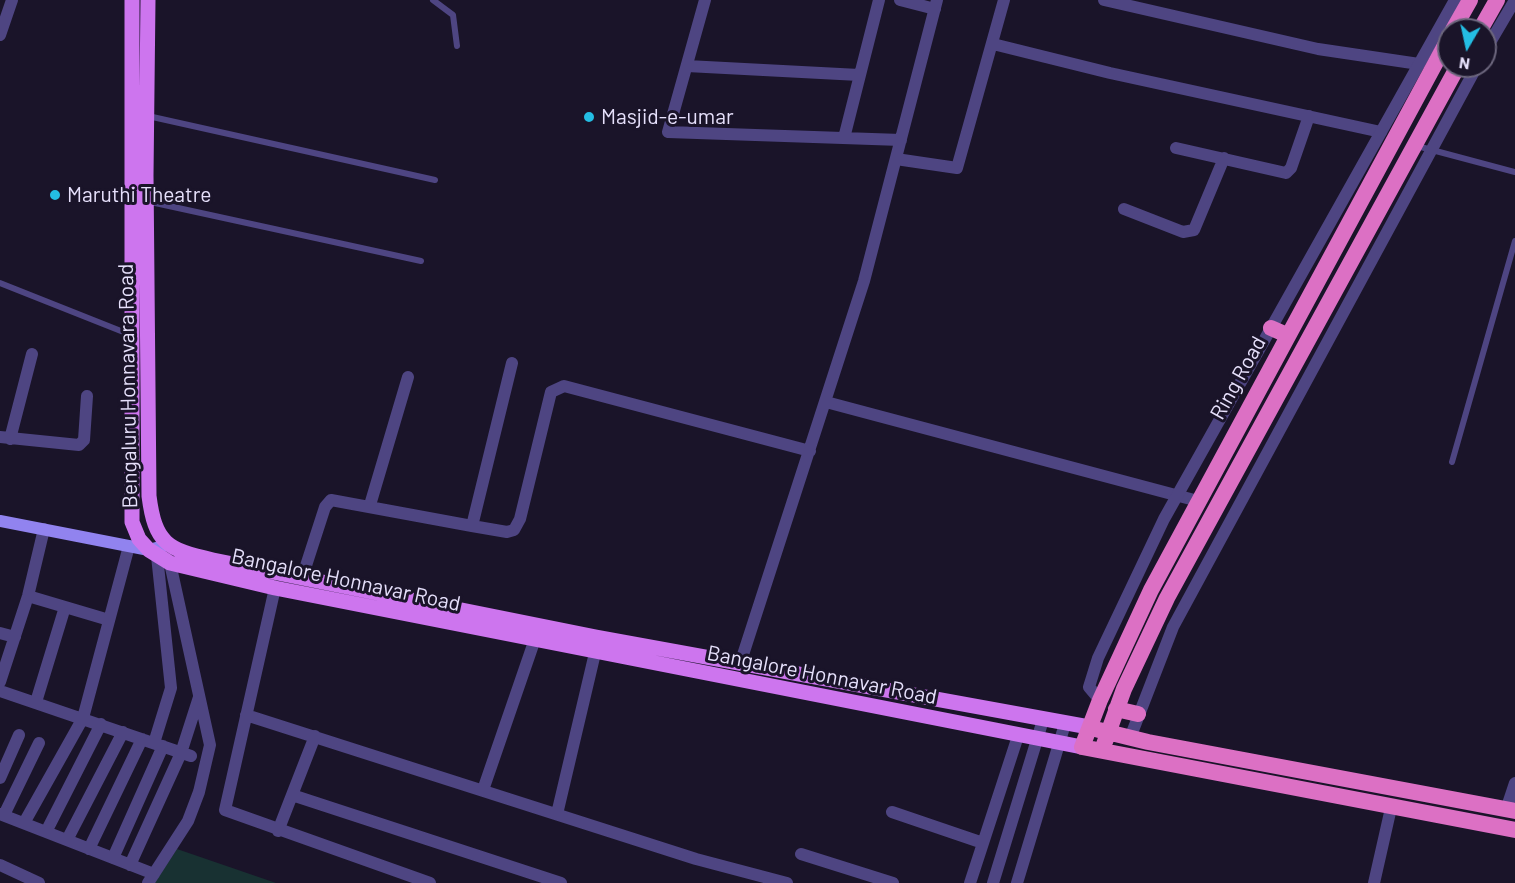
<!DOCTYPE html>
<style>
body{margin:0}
#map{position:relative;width:1515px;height:883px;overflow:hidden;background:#1a1429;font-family:Barlow,sans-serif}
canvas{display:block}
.north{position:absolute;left:1437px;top:18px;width:60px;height:60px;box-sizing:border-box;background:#1a1429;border:2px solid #6c667d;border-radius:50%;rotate:189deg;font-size:16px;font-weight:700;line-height:24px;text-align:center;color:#e6e0fb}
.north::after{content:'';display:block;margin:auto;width:21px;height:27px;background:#24bde3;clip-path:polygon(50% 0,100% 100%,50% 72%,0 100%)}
</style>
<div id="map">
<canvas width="1515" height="883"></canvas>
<div class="north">N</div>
</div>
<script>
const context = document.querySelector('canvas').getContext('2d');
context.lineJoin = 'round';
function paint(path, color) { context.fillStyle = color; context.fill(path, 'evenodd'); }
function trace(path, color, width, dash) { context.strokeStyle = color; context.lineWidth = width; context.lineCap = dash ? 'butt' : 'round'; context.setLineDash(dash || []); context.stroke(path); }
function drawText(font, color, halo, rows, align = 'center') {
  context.font = font + ' Barlow,sans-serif'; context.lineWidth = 6; context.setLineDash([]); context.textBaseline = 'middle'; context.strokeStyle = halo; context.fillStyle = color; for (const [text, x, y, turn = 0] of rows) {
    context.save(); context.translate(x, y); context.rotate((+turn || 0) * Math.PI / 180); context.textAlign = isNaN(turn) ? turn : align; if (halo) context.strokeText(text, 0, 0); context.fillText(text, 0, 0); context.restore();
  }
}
const green = new Path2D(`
 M177,849L276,883H154Z`);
const service = new Path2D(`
 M433,0L453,15L457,46
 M148,116L435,180
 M1417,146L1515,172
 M146,201L421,261
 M0,283L131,335
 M1452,462L1515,241`);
const minor = new Path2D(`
 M705,0L668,132L901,140
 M900,0L935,9
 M1104,0L1318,49L1419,64
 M0,35L12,0
 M993,44L1110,73L1381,132
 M687,66L859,75
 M844,138L879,0
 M1176,148L1286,173L1291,168L1309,116
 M896,159L957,168L1004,0
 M1124,209L1183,232L1194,230L1224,158
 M826,402L1198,501
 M0,437L79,445L84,440L87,396
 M10,439L32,354
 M370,505L408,377
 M472,526L512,363
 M302,578L325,507L331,500L472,526L507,532L514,530L520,519L551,392L564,386L810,451
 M275,588L225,810L430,883
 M28,596L109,620
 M0,633L15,637
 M740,664L864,281L937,0
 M0,682L28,596L44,529
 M0,691L191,756
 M36,702L65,607
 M246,715L696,859L787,883
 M315,736L292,795L561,883
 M154,743L171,688L157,556
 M0,778L19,735
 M483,790L535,639
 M1506,810L1515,783
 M892,812L983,843
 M0,814L154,874
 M557,814L595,653
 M4,815L39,743
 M24,823L83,718L129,546
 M278,831L292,795
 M46,832L101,724
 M67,840L123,732
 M89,849L142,739
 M801,854L893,883
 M113,858L163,746
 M0,865L39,883
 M130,865L181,753L199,697
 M148,883L188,821L199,792L210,745L170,563
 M970,883L1018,736
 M1374,883L1391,808`);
const tertiary = new Path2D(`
 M1485,51L1515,0
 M1100,700L1089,687L1098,658L1164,519L1455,0
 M1130,738L1173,627L1477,66
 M993,883L1043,720
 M1017,883L1065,724`);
const secondary = new Path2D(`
 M0,521L149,550L167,545`);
const primary = new Path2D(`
 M132,0V522L139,539L149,550L170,563L275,588L1082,747
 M148,0L146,175L149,496C155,543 167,550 213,560L596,637L1089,727`);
const trunk = new Path2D(`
 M1453,30L1470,0
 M1480,30L1497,0
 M1449,38L1151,590L1100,700L1082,747L1515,830
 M1271,328L1287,335
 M1116,709L1138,714
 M1099,730L1148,742L1515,811
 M1102,750L1124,689L1167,598L1458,66`);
const markers = [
 [589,117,6,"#24bde3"],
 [55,195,6,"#24bde3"]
];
const poiNames = [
 ["Masjid-e-umar",601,117],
 ["Maruthi Theatre",67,195]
];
const streetNames = [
 ["Ring Road",1238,378,-61],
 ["Bengaluru Honnavara Road",128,386,-91],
 ["Bangalore Honnavar Road",346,580,12],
 ["Bangalore Honnavar Road",822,675,11]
];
paint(green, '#183132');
trace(service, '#4e4582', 6);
trace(minor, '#4e4582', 12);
trace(tertiary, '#4e4582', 12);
trace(secondary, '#9183ef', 12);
trace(primary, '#cd75ee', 15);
trace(trunk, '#dc70c4', 16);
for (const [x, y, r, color] of markers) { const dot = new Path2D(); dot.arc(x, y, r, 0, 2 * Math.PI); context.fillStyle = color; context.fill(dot); trace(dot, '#1a1429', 2); }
drawText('21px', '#e6e0fb', '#1a1429', poiNames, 'left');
drawText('21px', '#e6e0fb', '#1a1429', streetNames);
</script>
